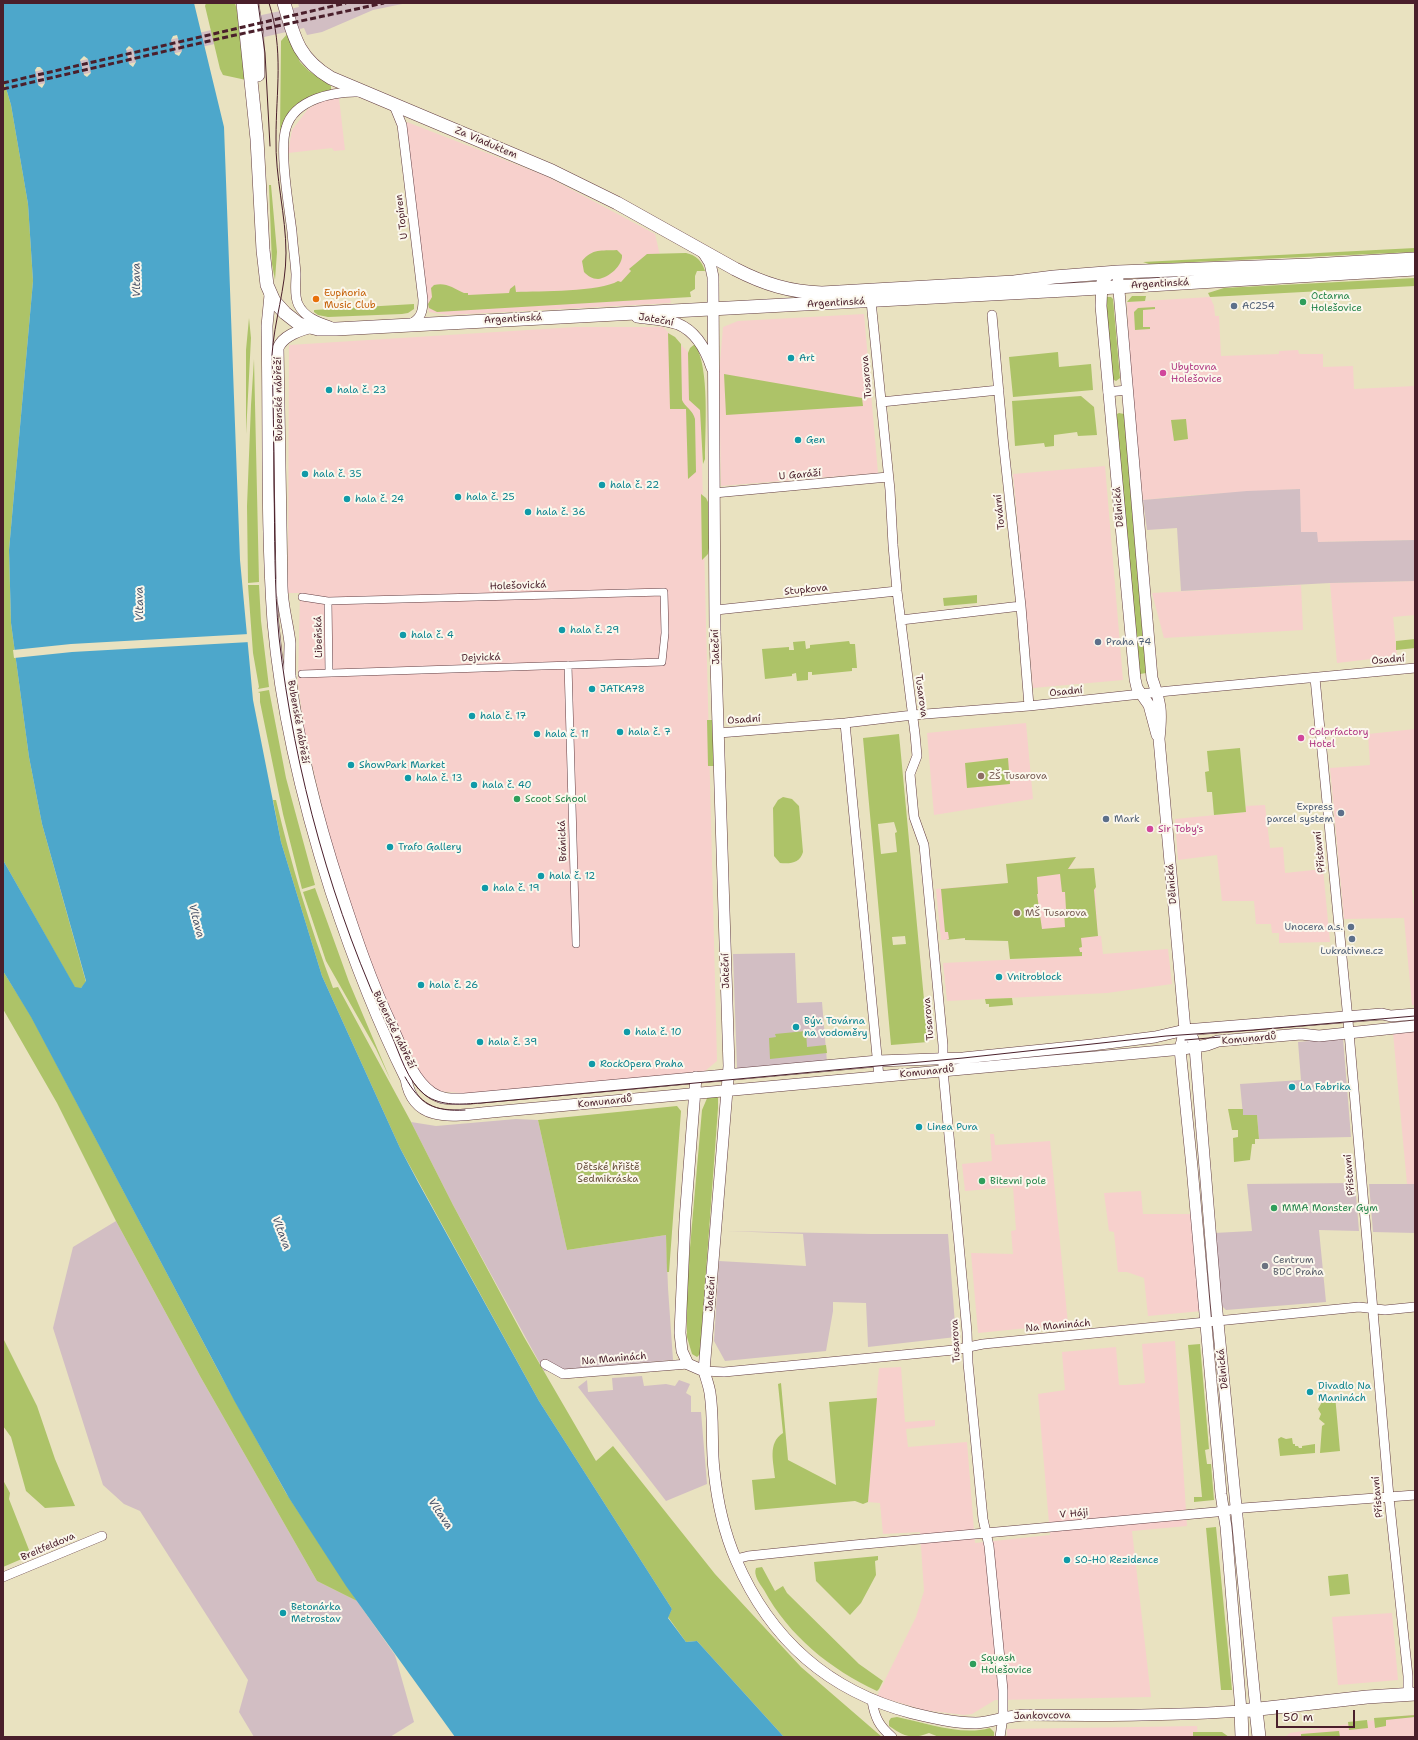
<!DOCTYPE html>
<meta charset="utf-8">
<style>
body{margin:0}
#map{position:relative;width:1418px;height:1740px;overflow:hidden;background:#e9e2c0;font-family:"Shantell Sans",sans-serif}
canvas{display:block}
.frame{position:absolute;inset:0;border:4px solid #4a1f2b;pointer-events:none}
.scale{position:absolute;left:1276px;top:1710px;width:79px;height:18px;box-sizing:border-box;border:2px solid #4a1f2b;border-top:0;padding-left:5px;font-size:12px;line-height:14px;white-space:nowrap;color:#4a1f2b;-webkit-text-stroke:3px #fbf7ec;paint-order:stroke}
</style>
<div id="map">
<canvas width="1418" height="1740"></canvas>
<div class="frame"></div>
<div class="scale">50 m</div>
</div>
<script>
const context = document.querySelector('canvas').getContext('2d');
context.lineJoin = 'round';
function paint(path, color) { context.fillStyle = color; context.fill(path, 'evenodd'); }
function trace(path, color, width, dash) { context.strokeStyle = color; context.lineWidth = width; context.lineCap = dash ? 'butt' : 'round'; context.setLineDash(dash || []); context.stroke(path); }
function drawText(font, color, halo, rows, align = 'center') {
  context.font = font + ' "Shantell Sans",sans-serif'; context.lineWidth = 4; context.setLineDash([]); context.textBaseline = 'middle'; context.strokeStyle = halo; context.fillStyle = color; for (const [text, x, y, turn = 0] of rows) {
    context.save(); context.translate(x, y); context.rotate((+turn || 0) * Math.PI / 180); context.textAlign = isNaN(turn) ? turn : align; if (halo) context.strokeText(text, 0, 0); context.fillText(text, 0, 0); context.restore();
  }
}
const built = new Path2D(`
 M339,98L345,150L334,151L332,148L288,153L292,130L308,109L322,101Z
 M407,122L546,176L655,234L671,303L449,315L429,312L407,137Z
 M1210,297L1214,306L1215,316H1219L1221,356L1279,354V351L1298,350L1299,354H1323V367L1353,366L1354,389L1415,386V540L1318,542L1301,532L1299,489L1195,495L1143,500L1131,388L1127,302Z
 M864,314L878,473L721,486L719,374L723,327L738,321Z
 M576,327H663L691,355L700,384L717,1061L705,1071L472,1094L438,1091L423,1080L390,1011L350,909L333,853L304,730L298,683L300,593H288L289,345Z
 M1105,466L1123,680L1033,688L1013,474Z
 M1415,581V615L1393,617L1397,656L1337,663L1330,583Z
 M1301,585L1303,630L1164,638L1152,593Z
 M1026,723L1033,799L934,815L927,733Z
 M1415,729V890H1412L1415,917V1005H1412L1404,918L1344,919L1330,768L1370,765L1368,734Z
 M1265,805L1270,848L1283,847L1285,873L1323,869L1330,942L1279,943V933H1272L1271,924H1256L1254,901H1222L1217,855L1178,860L1175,819L1246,812V806Z
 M1076,857L1069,869L1094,868L1098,936H1101L1103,954L1168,949L1172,984L1107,993L947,1001L943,963L1063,957L1062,940H965V938L941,940L936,889L1008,883L1006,864Z
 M1415,1031V1184H1407L1393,1033Z
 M990,1134H994L995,1145L1050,1141L1068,1324L978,1333L971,1253L1013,1254L1011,1231L1016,1230L1013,1187L965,1191L962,1164L992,1161Z
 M1141,1191L1143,1214H1193L1202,1311L1148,1316L1144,1278L1127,1272H1118L1114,1232L1109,1231L1104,1193Z
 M1175,1341L1187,1526L1132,1531L1151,1697L995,1700L972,1714L964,1715L924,1710L877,1696L916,1617L924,1591L920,1532L883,1534L880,1503L868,1502L879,1368L901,1367L905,1422L935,1420V1426L906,1429L908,1447L967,1442L975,1543L1050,1535L1038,1394L1065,1390L1062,1352L1116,1347L1119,1385H1126L1145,1383L1142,1344Z
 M1392,1613L1398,1680L1338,1685L1332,1617Z
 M1415,1714V1737H1285L1290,1733Z
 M1197,1726L1198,1737H1007V1729Z`);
const industrial = new Path2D(`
 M298,3H407L373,10L322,32L307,35L304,28L224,46L223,42L3,93V79L220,28L234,21L299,7Z
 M1300,489L1301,532H1317L1318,542L1415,540V581L1330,583L1181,591L1177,528L1147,530L1143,500L1247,491Z
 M795,953L797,1003L822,1002L827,1062L737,1069L733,954Z
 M1343,1038L1351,1137L1259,1139L1257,1115H1243L1240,1084L1301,1080L1298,1042Z
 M516,1119L538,1120L567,1250L666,1235L668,1288L673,1360L544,1371L453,1205L411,1122L436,1126Z
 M1355,1183L1359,1231L1319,1230L1326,1302L1226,1310L1219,1303L1214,1233L1252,1231L1247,1184Z
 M1369,1184H1415V1233L1373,1232Z
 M116,1221L200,1376L317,1581L357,1601L395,1655L414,1722L390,1737H254L239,1712L248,1680L140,1511L124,1504L103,1485L53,1328L73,1247Z
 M727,1231L871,1234H948L956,1337L868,1347L866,1303L833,1302V1311L826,1351L725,1361L714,1341L719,1261L806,1266L803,1234Z
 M642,1376L644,1386L666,1384L675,1386L679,1380L690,1384L686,1393L691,1396V1412H701L707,1484L666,1501L578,1387L587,1380L588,1392L613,1390L612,1378Z`);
const green = new Path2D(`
 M206,3H235L239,18L246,80L223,75L220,69L205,6Z
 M288,33L300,62L309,71L331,86V90C304,97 292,106 280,132L281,41Z
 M3,78L11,105L28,204L33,281L9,550L11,623L29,757L42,824L86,982L81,988H75L3,860Z
 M269,185H271L277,252L275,280L272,264Z
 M1415,248V252L1149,264L1143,262Z
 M617,250L622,255C623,265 609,278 598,279C592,279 588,276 584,272L582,261C593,248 601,251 617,250Z
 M686,253C696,255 702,261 705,271H697L695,276V289L690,292L691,297L437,312L429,308L428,304L432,297L431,288L434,285C446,282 453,288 464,293H468V295L509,293L510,289L515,285L516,292C540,291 600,292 618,281L621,282L631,271L629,269L647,254Z
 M1415,278V286L1210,297L1208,293L1224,288Z
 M1132,296H1146L1145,301L1127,302Z
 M1106,297H1111L1113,299L1120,378L1116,381L1112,379L1104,302Z
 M414,304V309L408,313L402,314L328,317L318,315L314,312V310Z
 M1155,307V309L1143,310V327H1150V329L1135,330L1134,312L1138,308Z
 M249,318L251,338L246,434V350Z
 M668,333L675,337L681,344L682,400C685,407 693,410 695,419L696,472L688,479L686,409H670Z
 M695,344C710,369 705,429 705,459L703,464L700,410L689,400L688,353L690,348Z
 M1058,352L1059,367L1091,364L1093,390L1013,397L1009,357Z
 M254,359L259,582L248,583L247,506L251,405Z
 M724,374L862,398L863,406L726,415Z
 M1081,396L1094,407L1097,435L1078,436L1077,432L1054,435V446L1045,447L1044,443L1015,446L1012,401Z
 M1119,413L1124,414L1146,673L1140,674L1115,415Z
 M1186,419L1188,439L1174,441L1171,420Z
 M701,494L706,498L708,502L709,548L708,554L702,560Z
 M248,585H259L261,621L269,687L258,689L259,687L253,653Z
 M977,595V603L944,606L943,598Z
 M1415,639V648L1396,650V641Z
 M805,641L806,649L810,648V645L849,641L850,644H855L857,668H852V671L812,675V672H808V680L797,681L796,673L792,674V676L765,679L762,649L789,647V650H794L793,642Z
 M269,690L286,778L315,885L302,889L283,814L260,702V693L258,692Z
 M707,720H712L714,766H708Z
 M899,734L928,1042L891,1045L863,738ZM894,822L897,832L895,833L897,852L881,854L878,824ZM905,936L906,944L893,945L892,937Z
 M1240,748L1246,812L1214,815L1212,792H1207L1205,772L1209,771L1207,751Z
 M1008,758L1010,784L967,788L965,763Z
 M783,797L792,799L799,806L803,852C800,863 791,864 780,863L774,856L773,808L778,800Z
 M273,800H276C291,864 310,927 333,988L338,987L410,1120L453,1205L524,1337L596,1461L613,1446L715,1574L801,1667L882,1737H784L697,1641L686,1642L668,1617L672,1609L539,1401L400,1148L322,976L281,842Z
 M1076,857L1068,869L1094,868L1096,887L1094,890L1098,936L1081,938L1082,947L1079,948L1080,952H1082V956L1010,959L1008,941L965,940V938L946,940L949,939L948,932H945L941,889L1008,883L1006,864ZM1060,874L1062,892H1065L1066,909L1064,910L1065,927L1042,929L1037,894H1038L1037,877Z
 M315,888L349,982L391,1081L376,1049L326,961L303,892Z
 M3,971L31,1016L219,1372L286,1493L357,1601L317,1581L200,1376L116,1221L57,1103L3,1009Z
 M1012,998L1013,1005L989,1007V1004H986L985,999Z
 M806,1031L807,1047L826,1045L827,1053L770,1059L769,1038L776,1037L775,1034Z
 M708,1096H716L718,1098V1108L700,1354L697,1357L692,1354L687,1337V1282L702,1110Z
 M677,1106L681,1111L669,1272H667L666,1235L567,1250L538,1120Z
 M1228,1109H1243V1115H1257L1259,1139H1255V1144H1252L1250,1160L1234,1162L1233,1138L1238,1137V1130H1232Z
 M3,1338L37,1406L55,1459L75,1506L45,1508L26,1491L11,1437L3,1426Z
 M1200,1344L1209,1449L1205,1450L1207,1464H1211L1214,1500L1194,1502V1497H1202L1188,1345Z
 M781,1383L788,1460L836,1485L829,1402L877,1398L868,1502L863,1504L855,1501L755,1510L752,1480L775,1478C774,1463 767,1443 783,1433L778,1384Z
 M1335,1395L1340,1451L1320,1453L1322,1426L1325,1424L1319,1419L1321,1414L1318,1409L1323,1400H1326V1396Z
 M1281,1437L1286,1439L1292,1438L1293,1444H1295V1446H1298L1299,1448H1302V1446L1315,1444V1453L1280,1456L1278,1439Z
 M3,1480L10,1493L9,1499L31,1555L3,1567Z
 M1216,1527L1232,1690H1221L1206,1528Z
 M878,1556V1560L875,1561L876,1575L861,1603L850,1615L816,1581L814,1562Z
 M762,1567L775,1591L783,1586L787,1593L859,1664L883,1681L879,1689L877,1691C830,1669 789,1636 764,1590C760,1584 753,1575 756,1568Z
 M1348,1574L1350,1594L1330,1596L1328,1576Z
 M1415,1715V1717L1386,1720V1726L1375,1728L1374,1718Z
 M897,1717C926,1723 961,1736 990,1728L994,1732V1737H939L929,1733C911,1740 904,1736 889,1726V1721L891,1718Z
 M1367,1720L1368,1728L1349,1730L1348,1722Z
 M1339,1731L1340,1737H1301V1734Z
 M1193,1732H1222L1229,1737H1193Z`);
const water = new Path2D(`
 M3,3H194L224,127L240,560L253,700L281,842L322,976L400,1148L418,1182L539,1401L672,1609L668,1618L686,1642L697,1641L784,1737H455L346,1586L289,1498L235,1402L31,1017L3,971V860L75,987L81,988L86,981L42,824L29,757L11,623L9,550L33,281L28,204L11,105L3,78ZM177,35L182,51L179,56L175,54L171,40L173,36ZM129,46L133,49L136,62L133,67L129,64L126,49ZM84,56L88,59L91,73L87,77L84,75L80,60ZM37,67H40L43,70L45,83L42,88L38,85L35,70Z`);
const pier = new Path2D(`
 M249,634L250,642L72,652L14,658L13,650L71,644Z`);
const pedestrian = new Path2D(`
 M328,601L329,673
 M568,665L576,944
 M302,674L662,662L665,633L664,592L328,601L302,597`);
const minor = new Path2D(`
 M393,103L402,125L423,300C423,311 421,319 410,324
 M871,301L890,490L893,545L897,591L915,734L917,756L910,774L914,817L924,845L943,1045V1070L967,1332L968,1363L983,1519L989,1546L1003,1690V1717L1000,1737
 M992,315L1003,439L1021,606L1029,706
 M330,326C318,322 304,317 298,304C294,295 296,284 296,274C295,260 293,246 292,232C289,207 279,150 286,128C294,99 334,91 360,92
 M1108,392L1127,390
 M881,402L999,390
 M714,493L888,477
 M716,610L897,591
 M901,620L1021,606
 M1315,678L1347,1009L1389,1497L1408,1676V1694
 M845,723L879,1077
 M719,733L845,723L913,715L1029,706L1169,691L1415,668
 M545,1364L563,1374L688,1364
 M704,1371L724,1372L954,1350L983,1344L1359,1307L1385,1310L1415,1307
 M736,1559L748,1556L854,1545L1216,1512L1243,1508L1415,1495
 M3,1577L102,1536
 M872,1701C875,1718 879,1726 892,1737`);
const tertiary = new Path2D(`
 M703,252L710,263L713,277L715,632L729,1066L704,1371C706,1378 709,1386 710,1393C714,1419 711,1445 714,1470C717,1500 724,1532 736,1560C770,1639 828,1691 912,1713C933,1718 954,1723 976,1723C994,1722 1011,1714 1029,1715C1100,1716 1170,1716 1241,1711L1226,1527L1221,1494L1192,1167L1180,1049L1185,1030L1159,739C1162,711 1161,704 1152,678L1118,279
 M1110,273L1102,282L1101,306L1135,679L1137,688L1149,705L1157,735
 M270,295L267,326C269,425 266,524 273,622C281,714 303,804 331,892C352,956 376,1019 406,1079C414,1126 458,1115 492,1112L1183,1049L1207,1045L1218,1041L1301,1034L1319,1036L1415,1026
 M637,317C650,319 665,319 678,324C695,331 706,350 712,368
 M309,328C298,331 283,336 278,348L282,586C282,606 288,624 290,643C290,654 289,665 290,676C299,749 318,821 341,891C356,937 371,982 392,1026C402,1048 411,1078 432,1093C442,1100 452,1099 464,1099L878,1061L963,1058L1092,1045L1155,1037L1185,1030L1382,1014L1391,1016L1415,1014
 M1185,1030L1193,1039L1195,1047L1216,1302L1256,1710
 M696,1077L685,1220L680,1333L682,1351L688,1364L704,1371`);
const secondary = new Path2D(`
 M243,3L257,139L263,250L267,285L274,301L285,313L299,324L318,329H336L1066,290L1415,269
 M252,3L257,35L258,75
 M284,3C294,38 298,58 331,78L552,171L617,203L735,269C764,284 790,292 822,293L1014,282L1054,277L1118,272L1310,265L1415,259
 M1256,1710L1259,1737
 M1242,1737L1241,1711L1367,1697L1415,1694`);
const tram = new Path2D(`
 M258,3L265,53L270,146
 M269,3C284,50 276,91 276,138C275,177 286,215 286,253C286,288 274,321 272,355C273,398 274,441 274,484C275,535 274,586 279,637C294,772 333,911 391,1034C400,1054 407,1081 425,1095C442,1107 462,1104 481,1103L963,1058L1166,1036L1253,1030L1415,1016
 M1185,1040L1221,1037
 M405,1077C420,1104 434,1112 465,1110`);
const rail = new Path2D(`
 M3,83L346,3
 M3,89L222,38L384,3`);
const markers = [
 [316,299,4,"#e8710a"],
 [1303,302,4,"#2e9e5b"],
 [1234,306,4,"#5c6f8a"],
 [791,358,4,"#0f9aa8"],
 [1163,373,4,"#d1479c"],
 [329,390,4,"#0f9aa8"],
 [798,440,4,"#0f9aa8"],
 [305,474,4,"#0f9aa8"],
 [602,485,4,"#0f9aa8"],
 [458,497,4,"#0f9aa8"],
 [347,499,4,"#0f9aa8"],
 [528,512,4,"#0f9aa8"],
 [562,630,4,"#0f9aa8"],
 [403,635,4,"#0f9aa8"],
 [1098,642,4,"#5c6f8a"],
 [592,689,4,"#0f9aa8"],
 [472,716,4,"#0f9aa8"],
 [620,732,4,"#0f9aa8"],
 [537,734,4,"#0f9aa8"],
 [1301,738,4,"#d1479c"],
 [351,765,4,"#0f9aa8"],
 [981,776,4,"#8d6e63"],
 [408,778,4,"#0f9aa8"],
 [474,785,4,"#0f9aa8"],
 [517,799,4,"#2e9e5b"],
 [1341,813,4,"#5c6f8a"],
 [1106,819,4,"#5c6f8a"],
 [1150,829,4,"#d1479c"],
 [390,847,4,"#0f9aa8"],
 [541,876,4,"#0f9aa8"],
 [485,888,4,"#0f9aa8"],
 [1017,913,4,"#8d6e63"],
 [1351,927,4,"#5c6f8a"],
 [1352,939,4,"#5c6f8a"],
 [999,977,4,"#0f9aa8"],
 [421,985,4,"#0f9aa8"],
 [796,1027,4,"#0f9aa8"],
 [627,1032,4,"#0f9aa8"],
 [480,1042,4,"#0f9aa8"],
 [592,1064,4,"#0f9aa8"],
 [1292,1087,4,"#0f9aa8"],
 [919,1127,4,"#0f9aa8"],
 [982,1181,4,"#2e9e5b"],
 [1274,1208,4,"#2e9e5b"],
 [1265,1266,4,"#6b7280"],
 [1310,1392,4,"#0f9aa8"],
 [1067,1560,4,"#0f9aa8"],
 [283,1613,4,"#0f9aa8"],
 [973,1664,4,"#2e9e5b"]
];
const streetNames = [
 ["Za Viaduktem",486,143,23],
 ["U Topíren",402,217,-97],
 ["Argentinská",1160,284,-3],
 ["Argentinská",836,303,-3],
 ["Argentinská",513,319,-3],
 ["Jateční",656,320,10],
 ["Tusarova",867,377,-95],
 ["Bubenské nábřeží",279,399,-91],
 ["U Garáží",800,475,-5],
 ["Dělnická",1119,507,-95],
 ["Tovární",1000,512,-96],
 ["Holešovická",518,586,-2],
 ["Stupkova",806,590,-6],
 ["Libeňská",319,637,-91],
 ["Jateční",716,647,-92],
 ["Dejvická",481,658,-2],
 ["Osadní",1388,660,-5],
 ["Osadní",1066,692,-6],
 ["Tusarova",921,696,82],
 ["Osadní",744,720,-4],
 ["Bubenské nábřeží",298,722,80],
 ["Bránická",563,841,-92],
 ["Přístavní",1320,852,-96],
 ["Dělnická",1172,884,-95],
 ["Jateční",726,971,-91],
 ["Tusarova",929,1019,-95],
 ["Bubenské nábřeží",394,1030,64],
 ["Komunardů",1249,1039,-5],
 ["Komunardů",927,1072,-6],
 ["Komunardů",605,1102,-6],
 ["Přístavní",1350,1175,-95],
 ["Jateční",711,1294,-86],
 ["Na Maninách",1058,1326,-5],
 ["Tusarova",956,1341,-93],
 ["Na Maninách",614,1359,-5],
 ["Dělnická",1223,1369,-96],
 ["Přístavní",1378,1497,-95],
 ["V Háji",1074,1514,-5],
 ["Breitfeldova",48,1547,-23],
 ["Jankovcova",1042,1716,-1]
];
const foodNames = [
 ["Euphoria",324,293],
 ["Music Club",324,305]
];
const leisureNames = [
 ["Octarna",1311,296],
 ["Holešovice",1311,308],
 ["Scoot School",525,799],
 ["Bitevni pole",990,1181],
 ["MMA Monster Gym",1282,1208],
 ["Squash",981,1658],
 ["Holešovice",981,1670]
];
const serviceNames = [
 ["AC254",1242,306],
 ["Praha 74",1106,642],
 ["Express",1333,807,"right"],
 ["parcel system",1333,819,"right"],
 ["Mark",1114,819],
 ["Unocera a.s.",1343,927,"right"],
 ["Lukrativne.cz",1352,951,"center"]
];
const cultureNames = [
 ["Art",799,358],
 ["hala č. 23",337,390],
 ["Gen",806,440],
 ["hala č. 35",313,474],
 ["hala č. 22",610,485],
 ["hala č. 25",466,497],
 ["hala č. 24",355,499],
 ["hala č. 36",536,512],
 ["hala č. 29",570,630],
 ["hala č. 4",411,635],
 ["JATKA78",600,689],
 ["hala č. 17",480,716],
 ["hala č. 7",628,732],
 ["hala č. 11",545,734],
 ["ShowPark Market",359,765],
 ["hala č. 13",416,778],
 ["hala č. 40",482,785],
 ["Trafo Gallery",398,847],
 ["hala č. 12",549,876],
 ["hala č. 19",493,888],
 ["Vnitroblock",1007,977],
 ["hala č. 26",429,985],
 ["Býv. Továrna",804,1021],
 ["na vodoměry",804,1033],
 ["hala č. 10",635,1032],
 ["hala č. 39",488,1042],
 ["RockOpera Praha",600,1064],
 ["La Fabrika",1300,1087],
 ["Linea Pura",927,1127],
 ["Divadlo Na",1318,1386],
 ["Maninách",1318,1398],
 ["SO-HO Rezidence",1075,1560],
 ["Betonárka",291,1607],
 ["Metrostav",291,1619]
];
const hotelNames = [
 ["Ubytovna",1171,367],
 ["Holešovice",1171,379],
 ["Colorfactory",1309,732],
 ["Hotel",1309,744],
 ["Sir Toby's",1158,829]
];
const educationNames = [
 ["ZŠ Tusarova",989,776],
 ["MŠ Tusarova",1025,913]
];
const parkNames = [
 ["Dětské hřiště",608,1167],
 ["Sedmikráska",608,1179]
];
const worshipNames = [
 ["Centrum",1273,1260],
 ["BDC Praha",1273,1272]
];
const waterNames = [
 ["Vltava",137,280,-91],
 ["Vltava",140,604,-91],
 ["Vltava",196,921,75],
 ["Vltava",281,1233,69],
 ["Vltava",440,1514,56]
];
paint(built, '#f7d0cc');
paint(industrial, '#d2bec3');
paint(green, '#adc368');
paint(water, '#4da7cb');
paint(pier, '#e9e2c0');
trace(pedestrian, '#623c41', 8);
trace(minor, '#623c41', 10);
trace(tertiary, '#623c41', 12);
trace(secondary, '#623c41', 14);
trace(pedestrian, '#fff', 7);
trace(minor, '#fff', 9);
trace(tertiary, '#fff', 11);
trace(secondary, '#fff', 13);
trace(tram, '#4a1f2b', 1);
trace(rail, '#4a1f2b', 3, [6, 3]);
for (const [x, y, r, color] of markers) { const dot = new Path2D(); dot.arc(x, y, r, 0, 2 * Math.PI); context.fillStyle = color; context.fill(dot); trace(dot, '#fbf7ec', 1.5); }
drawText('10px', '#4a1f2b', '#fbf7ec', streetNames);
drawText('10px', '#c56008', '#fbf7ec', foodNames, 'left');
drawText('10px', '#27864d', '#fbf7ec', leisureNames, 'left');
drawText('10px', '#4e5e75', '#fbf7ec', serviceNames, 'left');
drawText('10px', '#0d838f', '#fbf7ec', cultureNames, 'left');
drawText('10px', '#b23c85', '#fbf7ec', hotelNames, 'left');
drawText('10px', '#785e54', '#fbf7ec', educationNames, 'left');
drawText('10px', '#68503d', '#fbf7ec', parkNames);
drawText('10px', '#5b616d', '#fbf7ec', worshipNames, 'left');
drawText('italic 11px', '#4b556b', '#fbf7ec', waterNames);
</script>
